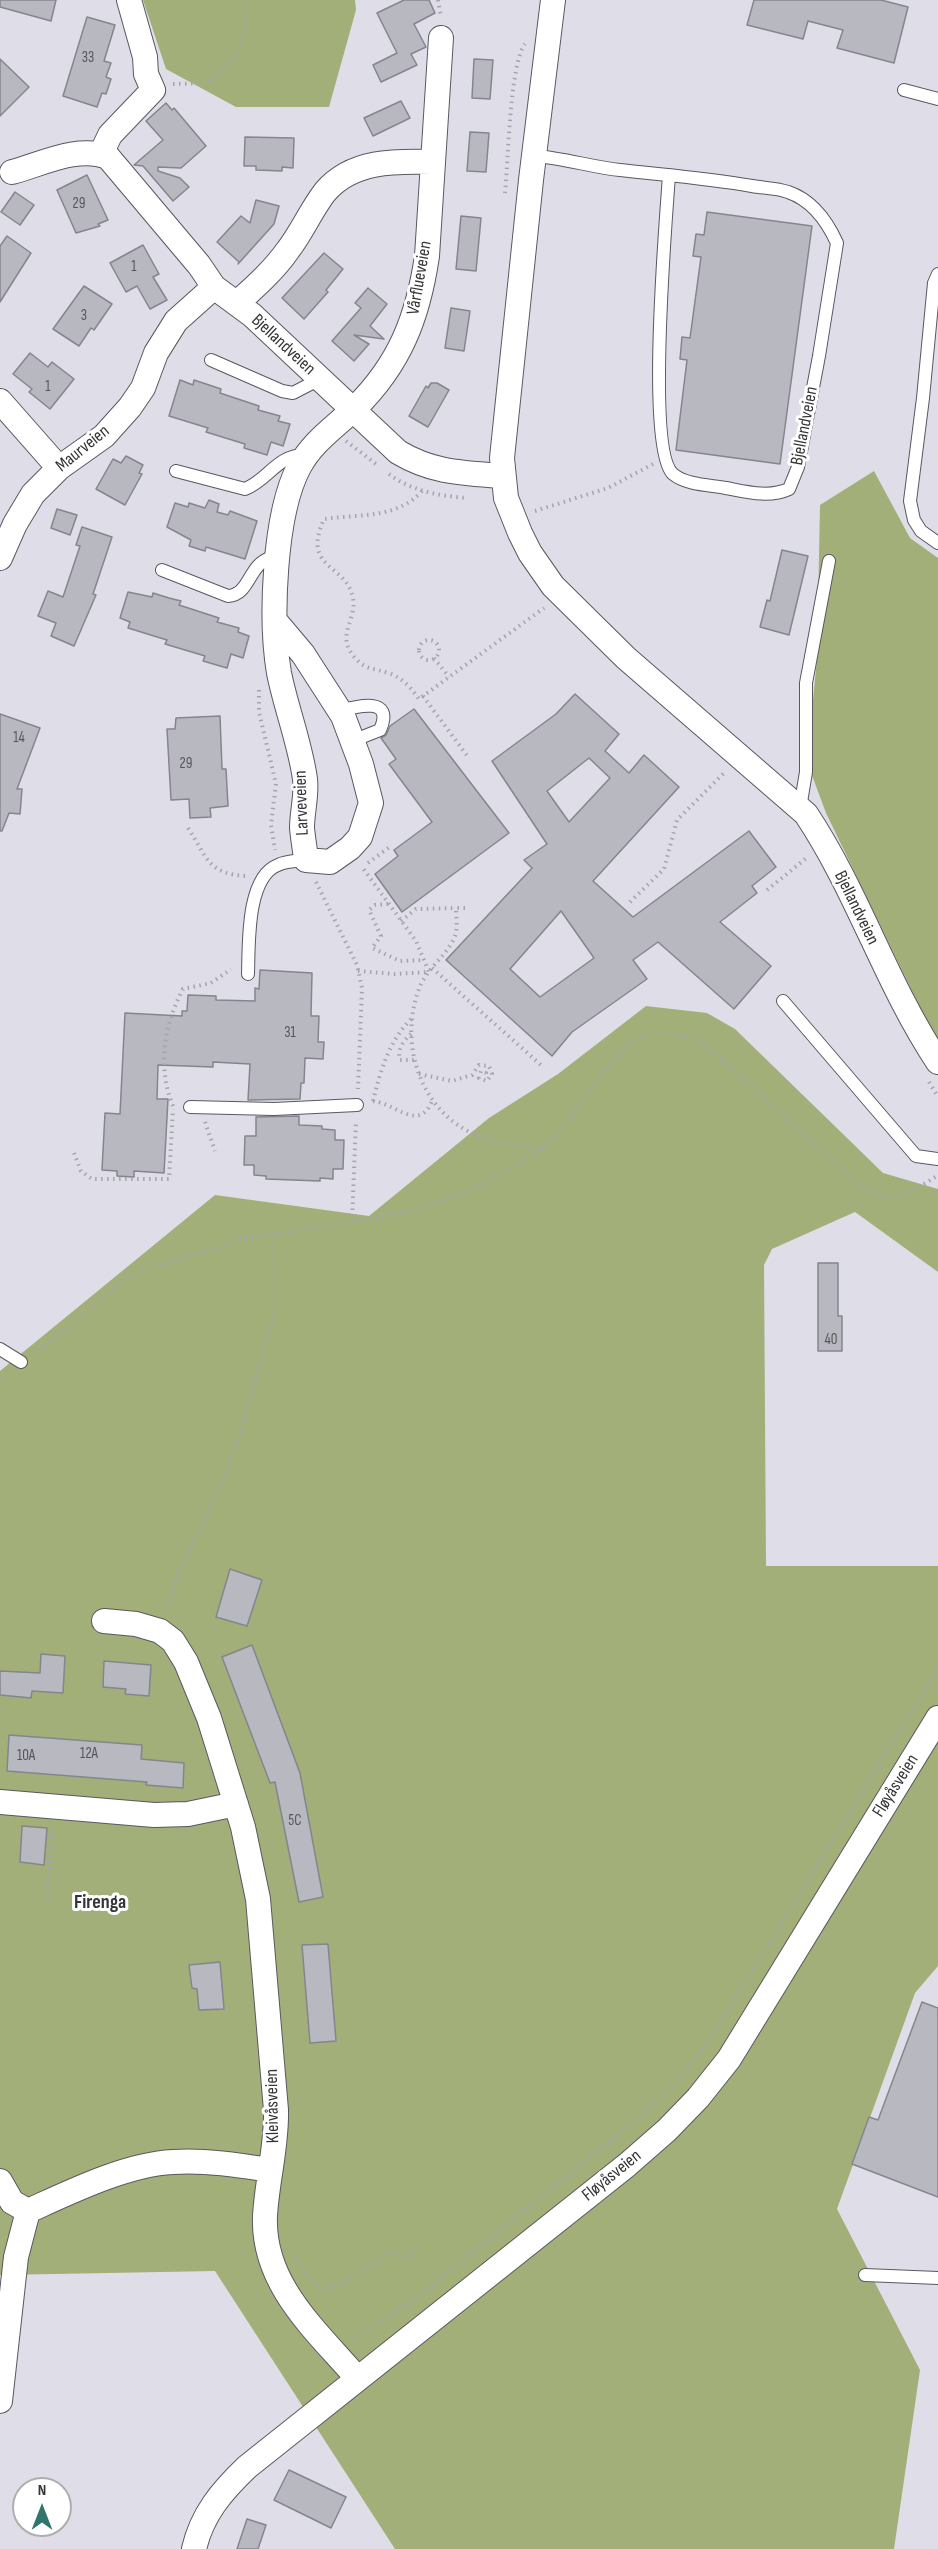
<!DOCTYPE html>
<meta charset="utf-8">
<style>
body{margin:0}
#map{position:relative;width:938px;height:2549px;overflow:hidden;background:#dfdee8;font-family:"Sofia Sans Condensed",sans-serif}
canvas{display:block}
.north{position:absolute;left:12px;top:2477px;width:60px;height:60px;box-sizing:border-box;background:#fff;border:2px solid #aeaeaf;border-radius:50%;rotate:0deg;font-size:16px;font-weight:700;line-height:24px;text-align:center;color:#353438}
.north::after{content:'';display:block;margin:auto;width:21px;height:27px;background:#30766c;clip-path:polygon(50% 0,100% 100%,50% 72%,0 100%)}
</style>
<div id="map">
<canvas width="938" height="2549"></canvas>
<div class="north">N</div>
</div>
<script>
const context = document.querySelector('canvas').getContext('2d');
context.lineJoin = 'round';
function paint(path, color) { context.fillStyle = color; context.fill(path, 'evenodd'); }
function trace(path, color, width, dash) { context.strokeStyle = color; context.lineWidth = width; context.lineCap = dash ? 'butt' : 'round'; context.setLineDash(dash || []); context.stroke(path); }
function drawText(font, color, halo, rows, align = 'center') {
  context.font = font + ' "Sofia Sans Condensed",sans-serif'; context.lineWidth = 6; context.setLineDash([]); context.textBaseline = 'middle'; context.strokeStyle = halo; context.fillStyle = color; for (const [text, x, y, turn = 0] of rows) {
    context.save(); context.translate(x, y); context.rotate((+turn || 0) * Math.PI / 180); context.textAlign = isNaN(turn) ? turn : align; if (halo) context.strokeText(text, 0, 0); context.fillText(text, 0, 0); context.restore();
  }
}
const forest = new Path2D(`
 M143,0H355L356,10L329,107H236L166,69Z
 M874,471L910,538L938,558V1045L826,813L807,762L817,659L820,505Z
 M646,1006L707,1013L735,1029L883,1173L938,1189V1272L855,1212L772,1249L764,1265L766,1566H938V1966L915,1993L837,2209L920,2370L894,2549H395L215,2271L0,2275V1371L215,1195L369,1216L489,1118L558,1074Z`);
const building = new Path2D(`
 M0,0H56L51,21L0,7Z
 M404,0H429L435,13L414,24L426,47L411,54L417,65L381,82L373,65L397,53L377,13Z
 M754,0H881L908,7L894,63L837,48L843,30L808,21L803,39L747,25Z
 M87,17L115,25L104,61L111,63L106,77L111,79L106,94L102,93L97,107L63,96Z
 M0,59L29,87L0,116Z
 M474,59L493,60L490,99L472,98Z
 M401,101L410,118L373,136L364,118Z
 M166,103L172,110L174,108L206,146L181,168L158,167V171L180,178L189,187L173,201L143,166L134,165L163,140L146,121Z
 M470,132L489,133L486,172L467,171Z
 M245,137L294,138L293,168L282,167V171L256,170V166H244Z
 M87,175L108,220L98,224L100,226L76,233L57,190Z
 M15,192L34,205L20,225L1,212Z
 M256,200L279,206L274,224L238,264L239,262L217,242L241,216L250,223Z
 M707,212L812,226L780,464L676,450L687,360L680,359L682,337L690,338L701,257L693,256L696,234L704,235Z
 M461,216L481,218L476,271L456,269Z
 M7,236L31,253L0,302V246Z
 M143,245L159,274L153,277L167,300L150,309L137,286L126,292L110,263Z
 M324,253L343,269L326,290L328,292L304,319L282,298Z
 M84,286L112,304L94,330L91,328L79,346L53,329Z
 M368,288L387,304L370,326L384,339L354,335L369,344L354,361L332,341L361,308L355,303Z
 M451,308L470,311L464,351L445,348Z
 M30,353L48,367L52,362L74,379L50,409L29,392L32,389L13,374Z
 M180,380L193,385L194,380L221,389L220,393L259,406L258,410L280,416L278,421L290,424L283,446L271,442L267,455L244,448L245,444L206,432L208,428L169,416Z
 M431,383H437L449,390L428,427L409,416L426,386L428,388Z
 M126,456L143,465L139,473L142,474L125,505L96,489L113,459L121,463Z
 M209,500L219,504L217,512L228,515L230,511L257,521L245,559L206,547L205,551L189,546L191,540L167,527L175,503L188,507L189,503L205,508Z
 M57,509L77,515L70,535L51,528Z
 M82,527L112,537L93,594L96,595L74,646L51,636L56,623L38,616L48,591L63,597L80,546L76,545Z
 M782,550L808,556L789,635L760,627L767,600L770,601Z
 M128,592L152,597L153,593L169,598L181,601L179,605L219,618L217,622L239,628L238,632L249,636L243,658L231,654L227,668L203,661L205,656L165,644L167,640L128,628L130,622L120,618Z
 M575,694L619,734L605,751L629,773L644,755L679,787L593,881L633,917L749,831L776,867L752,886L757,893L720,922L771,966L734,1009L658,942L633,960L647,979L572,1032L552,1056L446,960L532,868L524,860L547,844L492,761L556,714ZM589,758L610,778L569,822L547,791ZM561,911L594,958L540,997L510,969Z
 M414,709L509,833L402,912L375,874L398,856L394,850L432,822L389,764L396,759L381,738L386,735L390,726Z
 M0,714L40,728L17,789H22L20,814L9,813L2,831H0Z
 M220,716L222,769H226L228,806L210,808L211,817L190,818L189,799L171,800L167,729H175L176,718Z
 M260,970L312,973L311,1016H319L318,1042H324L323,1059L305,1058L304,1083H301L300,1099L248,1100L250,1064L213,1062V1067L158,1065L157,1099H168L164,1173L134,1171V1177L117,1176V1171L102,1170L105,1113L120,1114L125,1013L182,1016V1011H187L188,995L216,996V1000L255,1001V988L259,989Z
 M299,1116V1125L322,1126V1129L335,1130V1140H344L343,1169H333V1179L320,1178V1181L266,1179V1176L254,1175V1165H244L245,1136H256V1117Z
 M818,1263H838V1316H842V1351H818Z
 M230,1569L262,1580L247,1626L216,1617Z
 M252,1645L300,1773L323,1897L299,1902L275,1782L270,1783L222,1657Z
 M41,1654L65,1656L63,1693L32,1691L31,1698L0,1695V1671L40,1673Z
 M104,1661L151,1665L149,1696L125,1694L126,1689L103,1687Z
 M9,1735L142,1745L141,1759L184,1763L183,1788L146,1785L147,1782L7,1771Z
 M22,1826L47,1828L44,1865L20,1862Z
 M328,1944L336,2041L310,2043L302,1945Z
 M220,1962L224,2009L199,2010L197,1989L192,1988L189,1965Z
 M922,2002L938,2008V2197L852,2164L869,2117L878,2120Z
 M289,2470L346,2497L331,2528L274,2500Z
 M247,2519L266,2525L258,2549H237Z`);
const path = new Path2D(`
 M438,0L441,17
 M173,84L208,83L221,74L236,56L245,32L246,0
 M505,193C508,164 510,62 525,44
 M346,441L376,464
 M389,474C411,491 440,496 467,498
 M422,491C397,519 359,514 324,519C301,570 346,563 353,598C357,622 334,635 356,659C366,670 374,668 388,673C402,677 411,688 419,699L544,608
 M535,511L608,488L653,464
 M419 650a10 10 0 1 1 20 0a10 10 0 1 1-20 0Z
 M434,658L449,677
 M259,690V712L276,784L271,825L275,850
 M423,696L468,757
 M188,828C208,859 208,874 247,876
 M368,863L391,846
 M316,882L357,965L362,988L358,1089
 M767,890L809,856
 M630,902L664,869L677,820L724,773
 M388,904L375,905L369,910L381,936L372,948L400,961L423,960
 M465,908H456C456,917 458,928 455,936C448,954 430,966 421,984C399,1035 415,1100 464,1129C488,1143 516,1146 543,1148
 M401,921L416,909L456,908
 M432,968L542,1066
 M358,971L394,974L429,972L416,941L362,867
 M411,1034C403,1041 397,1050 400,1060H414
 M419,1074L452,1081L472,1075L479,1065L489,1066L492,1074L487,1081L479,1078L481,1071L486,1073L484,1076
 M929,1082L938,1097
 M373,1101C381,1069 389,1041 412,1018
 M373,1101C395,1103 419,1133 432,1101
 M173,1106C157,1067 164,1025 183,989L211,983L231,969
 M205,1122L215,1151
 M74,1153L81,1171L92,1179H169L173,1109
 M352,1222L356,1121
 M33,1353L63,1332L130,1275L247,1238L352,1222L423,1208L466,1193L530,1158L544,1148L564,1126L611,1063L634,1040L656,1033H678L703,1043L863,1188C895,1207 908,1193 937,1176
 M0,1381L8,1373
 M166,1612L179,1572L214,1501L236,1447L276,1308L273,1234
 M47,1899L52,1829
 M295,2256C301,2265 312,2285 323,2287C340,2290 376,2262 390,2253L407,2258L418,2245
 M352,2340L416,2298L637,2119L678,2081L716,2030L938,1668`);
const lane = new Path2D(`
 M904,90L938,99
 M535,156C564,158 591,167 620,170C664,175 708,178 752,186C763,188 777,188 788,192C812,200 827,221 837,243L819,356L798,467L789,489C769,498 747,492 726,488C710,485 686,485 673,474C646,450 666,220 669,175
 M938,274L934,283L923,398L910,501L914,520L921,531L938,543
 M211,360L282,391L293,393L320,379
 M176,471L245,489C268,480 277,455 305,455
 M162,570L228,596C245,595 248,577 258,566C263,560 271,557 278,554
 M339,711C357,706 395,696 380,730L352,741
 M800,808L806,772V683L829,561
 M248,974C249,946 246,877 278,865C286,861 297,861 306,860
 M783,1001L916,1156L938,1159
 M190,1107L274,1109L357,1105
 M0,1349L21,1362
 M865,2275L938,2278`);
const street = new Path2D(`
 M553,0L531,180L502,458L506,498L520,533L530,553L553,586L626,658L806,814C858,892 886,984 938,1062
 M101,154L110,135L153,90L146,74L145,57L129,0
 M12,172C42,164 78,145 108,157L199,265L214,287L252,315L398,452C433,473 463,473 503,476
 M237,303C255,287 274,270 288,250C302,232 311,210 325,192C352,160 395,161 432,162
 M0,401L59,468
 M0,558L15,524L33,494L59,468L104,436L130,407L143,388L156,353L176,321L214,287
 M276,622L303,654L343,716L361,764L371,803L360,837L350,848L330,862L306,860C305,849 303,839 302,828C302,811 307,796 305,779C300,743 286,708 279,673C270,620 274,514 299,467C312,442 335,427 355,408C400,364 418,317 427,256L441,38
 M104,1621L136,1624L160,1631L173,1641L186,1662L209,1718L243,1827L258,1899L276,2110C277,2146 267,2180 265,2216C262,2285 317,2331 358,2379
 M0,1802L154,1815L188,1814L236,1804
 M0,2181L12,2202L28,2211
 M28,2211C70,2192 127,2164 173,2162C206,2160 238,2165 270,2170
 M0,2401L16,2257L28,2211
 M194,2549C202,2514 222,2491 247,2467L627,2165L667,2130L698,2098L729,2059L938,1718`);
const numberNames = [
 ["33",88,58],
 ["29",79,204],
 ["1",134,267],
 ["3",84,316],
 ["1",48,387],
 ["14",19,738],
 ["29",186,764],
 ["31",290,1033],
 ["40",831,1340],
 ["12A",89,1754],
 ["10A",26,1756],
 ["5C",295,1821]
];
const streetNames = [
 ["Vårflueveien",420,278,-80],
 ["Bjellandveien",283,345,43],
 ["Bjellandveien",805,426,-79],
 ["Maurveien",83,449,-39],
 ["Larveveien",302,803,-92],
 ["Bjellandveien",856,908,64],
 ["Fløyåsveien",896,1786,-58],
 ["Kleivåsveien",273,2106,-91],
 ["Fløyåsveien",612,2176,-39]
];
const neighbourhoodNames = [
 ["Firenga",100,1903]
];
paint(forest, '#a2af79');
paint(building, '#b8b8c1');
trace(building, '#85858e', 1.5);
trace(lane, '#595860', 14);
trace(street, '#595860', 26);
trace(path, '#a5a4ac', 4, [1.5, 4.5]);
trace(lane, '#fff', 12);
trace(street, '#fff', 24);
drawText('15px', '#56555a', null, numberNames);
drawText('18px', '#353438', '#fff', streetNames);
drawText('bold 20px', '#353438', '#fff', neighbourhoodNames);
</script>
